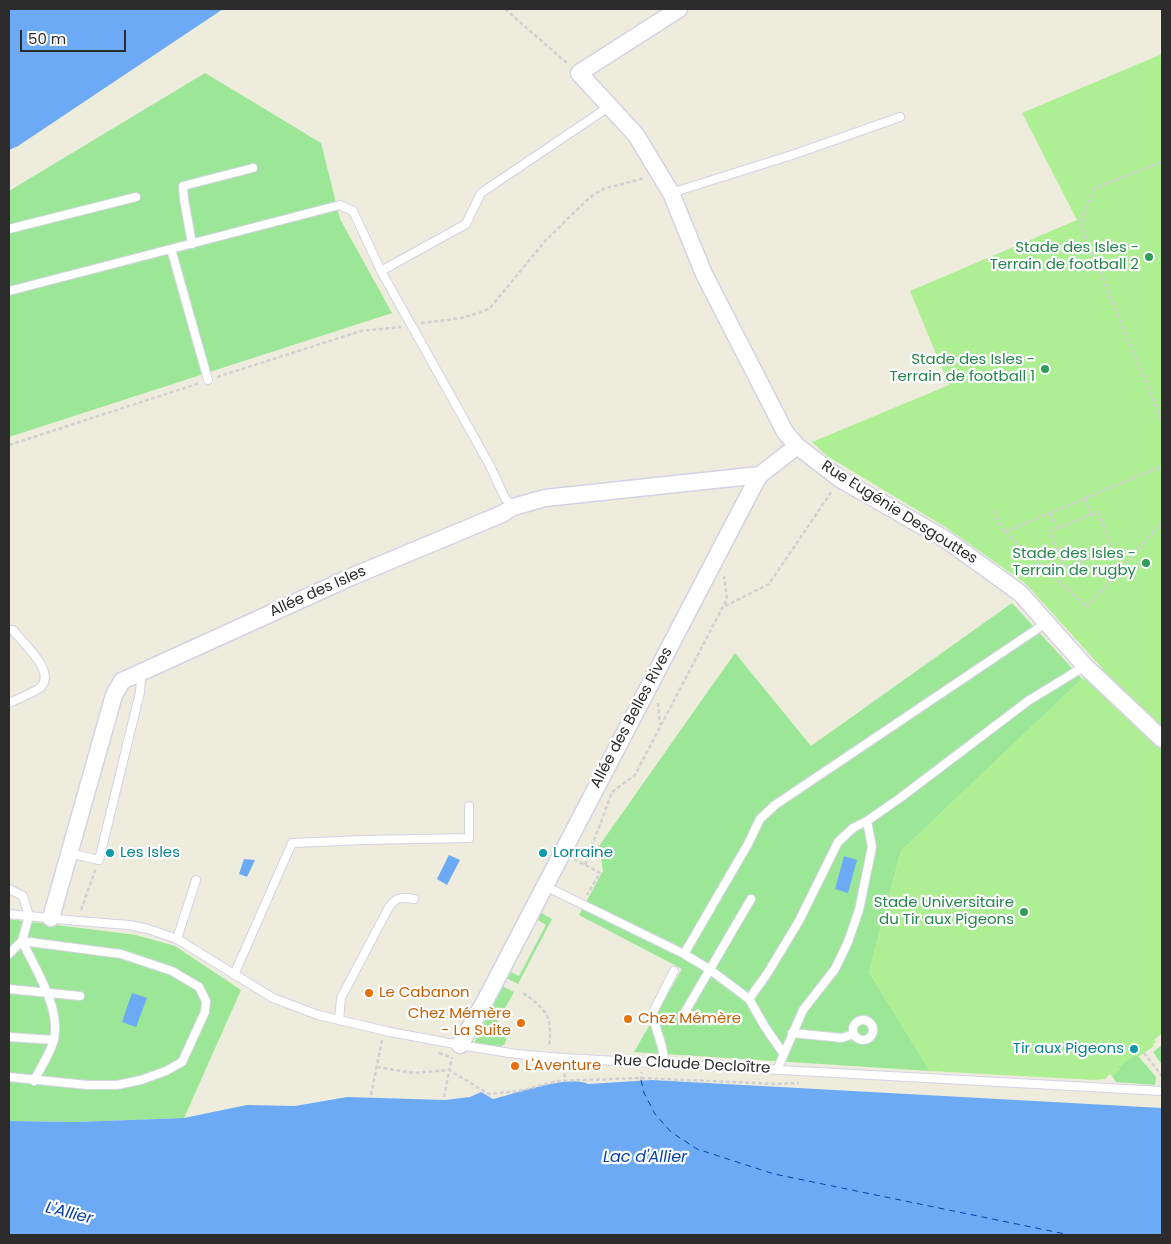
<!DOCTYPE html>
<meta charset="utf-8">
<style>
body{margin:0}
#map{position:relative;width:1171px;height:1244px;overflow:hidden;background:#eeecdd;font-family:Poppins,sans-serif}
canvas{display:block}
.frame{position:absolute;inset:0;border:10px solid #2c2c2c;pointer-events:none}
.scale{position:absolute;left:20px;top:30px;width:106px;height:22px;box-sizing:border-box;border:2px solid #2c2c2c;border-top:0;padding-left:6px;font-size:15px;line-height:18px;white-space:nowrap;color:#2c2c2c;-webkit-text-stroke:4px #fff;paint-order:stroke}
</style>
<div id="map">
<canvas width="1171" height="1244"></canvas>
<div class="frame"></div>
<div class="scale">50 m</div>
</div>
<script>
const context = document.querySelector('canvas').getContext('2d');
context.lineJoin = 'round';
function paint(path, color) { context.fillStyle = color; context.fill(path, 'evenodd'); }
function trace(path, color, width, dash) { context.strokeStyle = color; context.lineWidth = width; context.lineCap = dash ? 'butt' : 'round'; context.setLineDash(dash || []); context.stroke(path); }
function drawText(font, color, halo, rows, align = 'center') {
  context.font = font + ' Poppins,sans-serif'; context.lineWidth = 4.5; context.setLineDash([]); context.textBaseline = 'middle'; context.strokeStyle = halo; context.fillStyle = color; for (const [text, x, y, turn = 0] of rows) {
    context.save(); context.translate(x, y); context.rotate((+turn || 0) * Math.PI / 180); context.textAlign = isNaN(turn) ? turn : align; if (halo) context.strokeText(text, 0, 0); context.fillText(text, 0, 0); context.restore();
  }
}
const green = new Path2D(`
 M205,73L321,143L340,219L392,313L9,437V191Z
 M1012,603L1082,679L901,851L869,972L930,1071L634,1052L682,969L579,915L603,871L599,846L735,653L811,746Z
 M540,912L552,919L518,984L506,978L509,971L519,976L546,925L536,919Z
 M9,919L136,935L175,946L241,990L184,1118L76,1122L9,1121Z
 M502,986L514,992L493,1030L507,1039L504,1045H502V1047L474,1043Z
 M1162,1045V1065L1153,1052Z
 M1135,1054L1139,1057L1156,1077L1155,1085L1116,1082L1112,1076L1120,1069L1118,1067Z`);
const pitch = new Path2D(`
 M1162,54V1033L1154,1040L1156,1042L1153,1044L1154,1046L1138,1057L1135,1055L1119,1067L1120,1069L1112,1076L1110,1074L1105,1079L1095,1080L930,1071L869,972L901,851L1082,679L1103,669L1026,584L947,528L827,456L812,442L949,385L910,291L1077,220L1022,113Z`);
const water = new Path2D(`
 M9,9H223L18,146L9,150Z
 M449,855L460,860L447,885L437,879Z
 M844,856L857,860L848,893L835,889Z
 M244,859L255,860L247,877L239,874Z
 M132,993L147,998L136,1027L122,1022Z
 M652,1080L1162,1108V1235H9V1121L76,1122L184,1118L247,1105L295,1106L347,1097L445,1100L470,1097L481,1092L493,1099C514,1094 570,1074 588,1084Z`);
const ferry = new Path2D(`
 M641,1080L644,1093L655,1114L671,1132L697,1149L774,1174L1070,1235`);
const path = new Path2D(`
 M505,9L568,64
 M1162,162L1095,188L1080,223L1162,421
 M421,323C445,320 469,319 490,308L546,240L589,198L603,189L645,178
 M217,377L361,331L401,327
 M9,445L200,383
 M1085,499L1091,515
 M994,510L1000,525L1005,532L1162,466
 M1098,512L1113,549L1065,568L1050,531Z
 M1050,513L1057,528
 M1005,532L1087,607L1162,522
 M725,606L769,584L832,491
 M658,703L660,725
 M574,859L600,873L587,895
 M585,865L612,792L635,775L727,599L724,576
 M81,910L96,868
 M523,993C546,1009 553,1017 549,1046
 M439,1053L450,1057
 M1144,1053L1162,1076
 M377,1067L414,1073L449,1070L489,1094L519,1091L558,1081L641,1078L776,1084L799,1083
 M564,1067L565,1080
 M641,1080L642,1072
 M371,1095L382,1040
 M444,1097L452,1057`);
const service = new Path2D(`
 M671,193L792,155L900,117
 M9,229L136,197
 M192,244L184,199L183,186L253,168
 M171,249L208,380
 M381,271L466,224L481,193L610,106
 M9,291L340,205L353,211L381,271L489,464L505,498L513,507
 M9,630H13C22,642 56,671 41,687C36,691 16,700 9,703
 M69,853L99,860L140,692L141,678L139,673
 M545,886L684,954L709,969L749,999L765,1027L783,1053
 M9,889L23,896L29,916L22,941L9,954
 M9,914L78,921L129,925L148,929L177,939L273,998L318,1015L390,1032L460,1045L516,1054L563,1058L1162,1091
 M177,939L196,880
 M22,941C35,968 61,1009 54,1039C51,1053 40,1068 34,1081
 M684,954L748,844L760,819L775,805L1046,623
 M234,975L292,843L364,840L469,838V806
 M9,989L80,996
 M749,999L767,974L799,921L838,842L853,828L867,821
 M682,1017L751,899
 M339,1020L341,998L389,907C396,897 402,897 414,899
 M853 1030a10 10 0 1 1 20 0a10 10 0 1 1-20 0Z
 M792,1033L842,1038L854,1034
 M9,1037L54,1040
 M665,1064L662,1047L652,1014L674,971
 M777,1070L803,1010L835,969L848,942L859,910L872,847L867,821L900,798L1028,701L1085,666
 M9,1077L87,1085H117L141,1080L166,1071L182,1062L205,1012L206,1001L199,987L172,971L121,954L22,941`);
const minor = new Path2D(`
 M679,9L579,73L636,135L671,193L704,274L785,432L797,446L840,479L945,539L1020,593L1085,666L1162,739
 M51,918L114,695L122,681L351,577L502,514L513,507L545,498L760,475
 M460,1045L484,1003L755,483L760,475L797,446`);
const markers = [
 [1149,257,5,"#2e9e5b"],
 [1045,369,5,"#2e9e5b"],
 [1146,563,5,"#2e9e5b"],
 [110,853,5,"#0f9aa8"],
 [543,853,5,"#0f9aa8"],
 [1024,912,5,"#2e9e5b"],
 [369,993,5,"#e8710a"],
 [628,1019,5,"#e8710a"],
 [521,1023,5,"#e8710a"],
 [1134,1049,5,"#0f9aa8"],
 [515,1066,5,"#e8710a"]
];
const leisureNames = [
 ["Stade des Isles -",1139,248],
 ["Terrain de football 2",1139,265],
 ["Stade des Isles -",1035,360],
 ["Terrain de football 1",1035,377],
 ["Stade des Isles -",1136,554],
 ["Terrain de rugby",1136,571],
 ["Stade Universitaire",1014,903],
 ["du Tir aux Pigeons",1014,920]
];
const streetNames = [
 ["Rue Eugénie Desgouttes",899,513,32],
 ["Allée des Isles",318,592,-24],
 ["Allée des Belles Rives",632,718,-62],
 ["Rue Claude Decloître",692,1065,3]
];
const cultureNames = [
 ["Les Isles",120,853],
 ["Lorraine",553,853],
 ["Tir aux Pigeons",1124,1049,"right"]
];
const foodNames = [
 ["Le Cabanon",379,993],
 ["Chez Mémère",511,1014,"right"],
 ["- La Suite",511,1031,"right"],
 ["Chez Mémère",638,1019],
 ["L'Aventure",525,1066]
];
const waterNames = [
 ["Lac d'Allier",645,1158],
 ["L'Allier",69,1214,14]
];
paint(green, '#9ce797');
paint(pitch, '#aeef93');
paint(water, '#6caaf5');
trace(ferry, '#0742a5', 1, [6, 5]);
trace(service, '#d4d2e5', 10);
trace(minor, '#d4d2e5', 19);
trace(path, '#d1d1d1', 2.5, [4, 2.5]);
trace(service, '#fff', 8);
trace(minor, '#fff', 16);
for (const [x, y, r, color] of markers) { const dot = new Path2D(); dot.arc(x, y, r, 0, 2 * Math.PI); context.fillStyle = color; context.fill(dot); trace(dot, '#fff', 2); }
drawText('15px', '#27864d', '#fff', leisureNames, 'right');
drawText('15px', '#2c2c2c', '#fff', streetNames);
drawText('15px', '#0d838f', '#fff', cultureNames, 'left');
drawText('15px', '#c56008', '#fff', foodNames, 'left');
drawText('italic 16px', '#0742a5', '#fff', waterNames);
</script>
